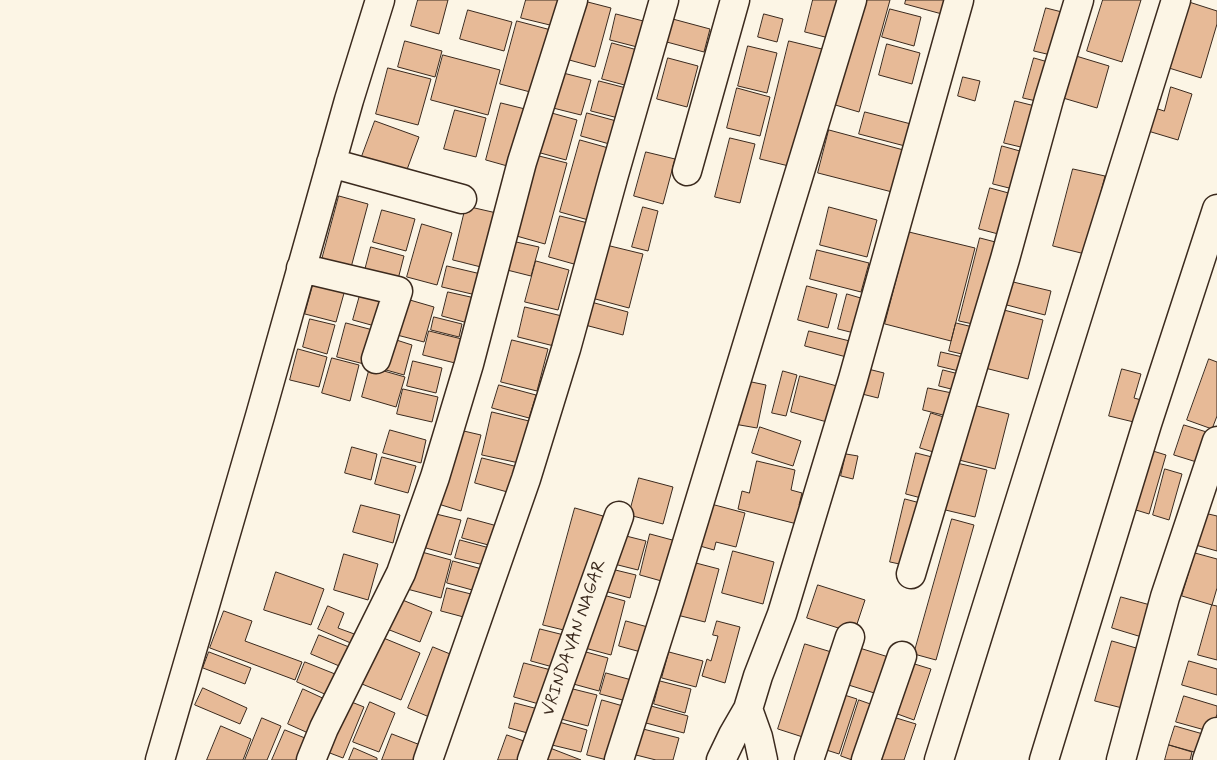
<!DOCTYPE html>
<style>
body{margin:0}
canvas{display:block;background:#fcf5e5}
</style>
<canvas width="1217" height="760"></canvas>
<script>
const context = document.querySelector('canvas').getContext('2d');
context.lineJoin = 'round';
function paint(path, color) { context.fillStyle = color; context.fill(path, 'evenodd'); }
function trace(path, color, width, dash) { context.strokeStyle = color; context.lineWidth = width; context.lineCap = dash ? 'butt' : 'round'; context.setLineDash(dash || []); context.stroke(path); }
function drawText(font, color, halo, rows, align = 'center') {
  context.font = font + ' Mynerve,sans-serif'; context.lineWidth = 4; context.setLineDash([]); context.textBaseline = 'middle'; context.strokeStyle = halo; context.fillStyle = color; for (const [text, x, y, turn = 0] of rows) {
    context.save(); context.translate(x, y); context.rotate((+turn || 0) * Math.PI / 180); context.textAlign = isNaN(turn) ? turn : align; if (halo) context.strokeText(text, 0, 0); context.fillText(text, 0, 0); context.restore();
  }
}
const building = new Path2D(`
 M418,0H448L439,34L411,26Z
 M526,0H562L554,26L521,18Z
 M580,0L611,8L595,67L562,58Z
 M813,0H843L833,39L805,32Z
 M860,0H890L859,112L832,104Z
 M906,0H946L942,14L905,4Z
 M1103,0H1141L1122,62L1087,51Z
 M1189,2L1217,11V24L1201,78L1169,68Z
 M1046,8L1066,13L1055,56L1034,51Z
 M890,9L921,17L914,46L882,37Z
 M468,10L512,22L504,51L460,39Z
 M616,14L651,23L645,49L610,40Z
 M764,14L783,19L777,42L758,37Z
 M669,18L710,29L704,52L663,41Z
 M517,21L551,30L534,93L500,84Z
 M405,41L442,51L435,77L398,67Z
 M789,41L826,50L797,168L760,159Z
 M612,43L641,51L632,87L602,79Z
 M887,44L920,53L912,84L879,75Z
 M748,46L777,53L767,93L738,86Z
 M443,55L500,70L488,115L431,100Z
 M1076,56L1109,66L1097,108L1063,98Z
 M668,58L698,66L687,107L657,99Z
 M1034,58L1055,64L1045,103L1023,98Z
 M388,68L431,79L418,125L376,114Z
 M559,72L591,80L581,115L549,107Z
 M963,77L980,81L975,101L958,96Z
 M599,81L630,89L622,119L591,111Z
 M1171,87L1192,94L1178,140L1148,131L1155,108L1164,111Z
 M737,88L770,97L760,136L727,128Z
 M1015,101L1035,106L1025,148L1004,143Z
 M501,103L533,111L518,169L486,160Z
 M455,110L486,118L476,157L444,149Z
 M548,112L577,120L566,160L537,152Z
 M865,112L911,124L905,146L859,134Z
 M587,113L620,122L613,145L581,136Z
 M375,121L419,137L405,175L361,159Z
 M829,130L911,152L900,194L818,173Z
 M730,138L755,144L740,203L715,197Z
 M580,140L612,149L592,221L560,212Z
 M1002,146L1027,153L1017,190L993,184Z
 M646,152L675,159L663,204L634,196Z
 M535,155L567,163L545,244L513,235Z
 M1073,169L1105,176L1085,254L1053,246Z
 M990,188L1016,195L1006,236L979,229Z
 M339,196L368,204L349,275L320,267Z
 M466,206L501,214L489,269L453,260Z
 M643,207L658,211L648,251L632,247Z
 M829,207L877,220L867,257L820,245Z
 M382,210L415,219L406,251L373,242Z
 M560,216L592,224L581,266L549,257Z
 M422,224L452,233L437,285L407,277Z
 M909,232L975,248L951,341L885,324Z
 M980,238L1003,244L982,326L959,321Z
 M507,240L539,247L531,276L499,268Z
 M602,244L643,254L629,308L588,297Z
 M371,247L404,256L396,287L363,278Z
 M817,250L869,263L861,292L810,279Z
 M536,261L569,270L558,310L525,302Z
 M447,266L481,274L476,295L442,287Z
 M315,278L346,286L336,322L305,314Z
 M1009,281L1051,291L1045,315L1003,304Z
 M807,286L837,294L828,328L798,320Z
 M362,288L391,296L382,328L353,320Z
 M448,292L475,298L468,323L442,316Z
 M847,294L871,301L862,335L838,329Z
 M403,298L434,307L424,342L393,334Z
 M591,302L628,312L623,335L585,325Z
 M525,307L562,316L554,346L518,337Z
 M996,308L1043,320L1028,379L981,367Z
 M434,317L462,324L459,337L431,330Z
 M310,319L335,325L327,354L303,347Z
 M346,323L373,330L364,364L337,357Z
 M956,323L973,327L966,355L949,351Z
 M429,331L462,339L455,363L423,355Z
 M809,331L858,343L854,359L805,346Z
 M387,337L412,345L404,375L379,368Z
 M512,340L548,349L537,391L501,382Z
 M298,349L327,357L319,387L290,380Z
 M941,352L967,358L963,372L938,366Z
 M332,358L359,365L350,401L322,393Z
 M1209,359L1217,362V416L1212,429L1187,420Z
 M413,361L442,368L436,393L407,386Z
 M370,367L405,377L396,407L362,397Z
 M868,369L884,373L878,398L862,394Z
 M1122,369L1141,374L1134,398L1149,402L1142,424L1109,416Z
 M943,370L967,376L963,392L939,386Z
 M783,371L797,375L786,416L772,413Z
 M800,376L837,386L827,422L791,412Z
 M742,380L766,385L757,428L734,424Z
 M499,385L536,395L529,418L492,408Z
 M928,388L952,393L947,416L923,410Z
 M403,389L438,397L432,422L397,414Z
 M969,404L1009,414L995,469L955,459Z
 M492,412L529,421L519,463L482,455Z
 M931,413L950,419L940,454L920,448Z
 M1184,425L1213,434L1203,464L1174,455Z
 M760,427L801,441L793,466L752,453Z
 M455,429L481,435L461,511L435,503Z
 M390,430L426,440L421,463L383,453Z
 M352,447L377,454L371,480L345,473Z
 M1153,451L1166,455L1149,514L1136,510Z
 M916,453L936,458L925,499L906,494Z
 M846,454L858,456L853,479L841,476Z
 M382,457L416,466L408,493L375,484Z
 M482,458L518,467L511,493L475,483Z
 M757,461L795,470L791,490L802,493L799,505L806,507L801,525L738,509L742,491L749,493Z
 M948,461L987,470L975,517L937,508Z
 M1165,469L1182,474L1169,520L1153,515Z
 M639,478L673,487L663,524L629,515Z
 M905,499L924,504L909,566L890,562Z
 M711,504L745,513L736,547L716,542L714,550L700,546Z
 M361,505L400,515L393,543L353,532Z
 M575,508L603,516L572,632L543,625Z
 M1200,512L1217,516V551L1192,544Z
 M436,514L461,520L451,555L426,548Z
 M468,518L501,527L496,547L462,538Z
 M952,519L974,525L936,660L914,654Z
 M618,534L646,541L638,570L610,563Z
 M650,534L676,541L665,582L640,575Z
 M460,540L497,550L492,567L455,558Z
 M418,551L451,560L441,598L407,589Z
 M733,551L774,562L763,604L722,593Z
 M1195,553L1217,559V588L1212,605L1182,596Z
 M344,554L378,564L368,600L334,590Z
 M453,561L489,571L483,593L447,583Z
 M692,562L719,569L705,622L677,615Z
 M603,567L636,575L630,598L597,589Z
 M276,572L324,589L311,625L264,610Z
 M818,585L865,600L854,633L807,618Z
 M447,588L483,597L475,620L441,611Z
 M596,593L625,601L611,655L581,647Z
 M1121,597L1154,606L1145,638L1112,628Z
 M400,599L432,612L420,642L387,629Z
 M1212,605L1217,606V660L1198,655Z
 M328,606L344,613L338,628L357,635L353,644L318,629Z
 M224,611L252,621L245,641L302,662L295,680L210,648Z
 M626,621L655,629L648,654L619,646Z
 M717,621L740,627L725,683L702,676L707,659L711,661L718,636L713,635Z
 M540,629L568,636L560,669L531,661Z
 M319,635L359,651L351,671L311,654Z
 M381,637L420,653L401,700L362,684Z
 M1112,641L1143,650L1126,709L1095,701Z
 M805,644L838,654L812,740L778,729Z
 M853,646L895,659L884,696L842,683Z
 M433,647L460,658L434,719L408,708Z
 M575,649L608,658L599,691L566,682Z
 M209,652L251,668L245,684L203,668Z
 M669,652L703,661L696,687L662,678Z
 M1189,661L1217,669V695L1182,685Z
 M305,662L345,678L336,699L297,682Z
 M908,662L931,669L914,720L892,712Z
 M524,663L555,671L546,706L514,697Z
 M606,673L639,682L634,703L600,694Z
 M660,681L691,689L685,713L654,704Z
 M203,688L247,708L240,724L195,705Z
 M569,688L597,695L588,726L561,719Z
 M303,689L329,701L315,736L288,724Z
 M838,693L857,699L839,754L820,748Z
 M1184,696L1217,706V714L1212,732L1176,722Z
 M344,699L364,707L343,758L322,750Z
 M602,700L630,708L607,760L587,755Z
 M859,700L879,707L862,760H852L841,756Z
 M370,702L395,713L379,752L353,742Z
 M515,703L542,710L535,735L509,728Z
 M651,706L688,716L684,733L646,723Z
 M893,717L916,724L904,760H879Z
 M262,718L281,726L267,760H245Z
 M559,722L587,730L581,752L552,745Z
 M221,726L251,739L243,760H207Z
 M1175,726L1210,736L1205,755L1169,745Z
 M643,729L679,738L673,760H656L636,755Z
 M285,730L315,742L308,760H272Z
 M392,734L428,748L423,760H382Z
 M507,735L535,745L529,760H498Z
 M1169,745L1192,752L1190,760H1165Z
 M354,748L377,758V760H349Z
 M550,748L581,760H545Z`);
const minor = new Path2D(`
 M331,163L462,199
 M687,171L735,0
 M301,268L398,291L376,359
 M911,574L1005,259L1049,99L1079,0
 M160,760L260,416L349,100L380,0
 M311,760L324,728L401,573L435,477L469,364L522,162L573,0
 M428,760L526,479L566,349L613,178L664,0
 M532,760L619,516
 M619,760L670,599L852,0
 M721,760L733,735L748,709
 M763,760L758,737L748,709L758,676L782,614L853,379L959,0
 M809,760L850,637
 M866,760L902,656
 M939,760L1176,0
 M1044,760L1147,424L1217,209
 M1121,760L1165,597L1217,441
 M1207,760L1217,732`);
const streetNames = [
 ["VRINDAVAN NAGAR",575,638,-71]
];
paint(building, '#e7ba97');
trace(building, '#3b2a1e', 1);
trace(minor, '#3b2a1e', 31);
trace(minor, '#fcf5e5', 28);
drawText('18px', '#3b2a1e', '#fcf5e5', streetNames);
</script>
